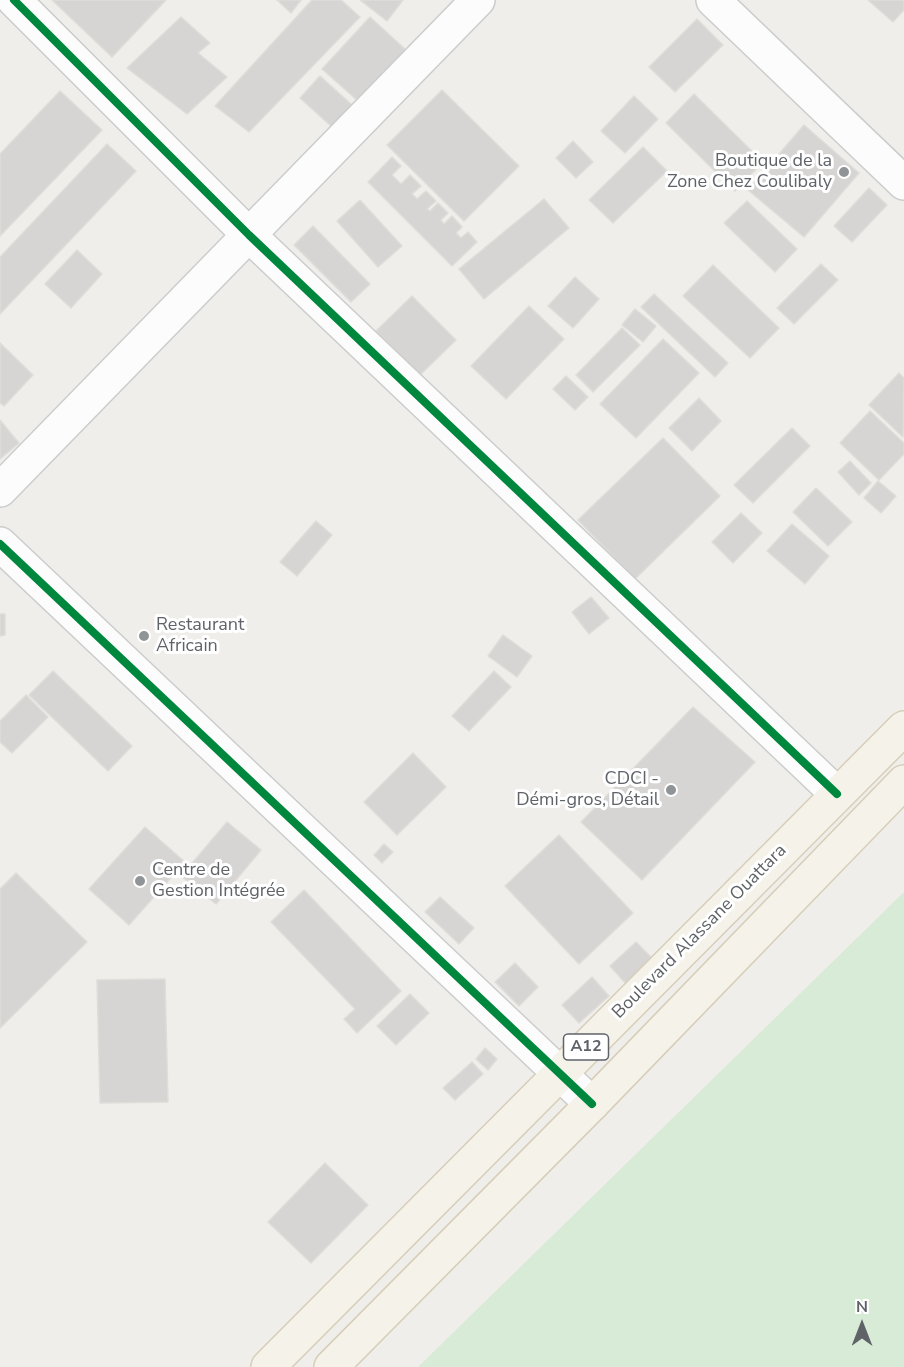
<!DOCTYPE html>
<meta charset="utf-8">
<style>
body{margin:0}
#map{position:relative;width:904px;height:1367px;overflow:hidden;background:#efeeea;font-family:"Nunito Sans",sans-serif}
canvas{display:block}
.north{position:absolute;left:832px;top:1295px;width:60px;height:60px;-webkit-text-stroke:4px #fff;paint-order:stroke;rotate:0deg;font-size:16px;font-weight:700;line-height:24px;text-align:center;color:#5f6368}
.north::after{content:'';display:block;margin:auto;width:21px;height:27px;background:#5f6368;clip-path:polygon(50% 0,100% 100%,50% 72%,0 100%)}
</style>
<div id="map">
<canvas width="904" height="1367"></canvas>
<div class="north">N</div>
</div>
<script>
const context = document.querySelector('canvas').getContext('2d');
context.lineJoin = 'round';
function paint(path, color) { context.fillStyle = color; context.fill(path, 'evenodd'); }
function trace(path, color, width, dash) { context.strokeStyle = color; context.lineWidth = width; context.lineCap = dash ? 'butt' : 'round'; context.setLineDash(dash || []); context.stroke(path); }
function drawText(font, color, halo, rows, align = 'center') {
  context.font = font + ' "Nunito Sans",sans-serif'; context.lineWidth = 6; context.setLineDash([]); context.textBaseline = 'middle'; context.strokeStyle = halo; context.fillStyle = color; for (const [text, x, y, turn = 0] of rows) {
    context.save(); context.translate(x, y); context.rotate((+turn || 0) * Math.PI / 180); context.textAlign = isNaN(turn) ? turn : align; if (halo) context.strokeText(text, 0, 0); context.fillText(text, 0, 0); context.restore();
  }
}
const green = new Path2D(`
 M904,892V1367H418Z`);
const building = new Path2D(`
 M52,0H166L112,57Z
 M277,0H301L291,13Z
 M312,0H341L360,17L249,132L215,106Z
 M360,0H403L387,21Z
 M868,0H904V10L893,22Z
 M181,17L210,43L198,53L227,77L187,114L127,68Z
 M370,17L406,50L358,101L322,69Z
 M697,19L723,45L675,92L649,67Z
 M320,76L352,105L332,127L300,98Z
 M442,90L519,166L464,221L387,145Z
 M60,91L102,130L0,236V154Z
 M694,94L763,162L735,191L666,123Z
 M634,96L658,119L625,153L601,131Z
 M804,125L859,173L804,237L748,190Z
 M573,141L593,162L576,178L556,158Z
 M107,144L136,171L0,314V257Z
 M643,147L667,171L613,223L589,200Z
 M392,157L401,166L392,175L401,184L410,175L421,186L412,194L417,199L426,191L436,201L427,209L430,211L438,203L448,213L441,220L444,224L452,216L462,227L456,233L461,238L468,232L477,242L452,266L368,182Z
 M869,188L887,205L852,242L834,226Z
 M544,199L569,228L484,299L459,269Z
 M360,200L402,246L378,267L337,221Z
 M747,201L797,249L775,272L724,223Z
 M313,226L370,284L351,302L294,245Z
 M77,250L102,274L71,308L45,284Z
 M821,264L838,280L794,324L777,308Z
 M713,265L779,328L750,358L683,296Z
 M575,277L599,299L573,328L548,306Z
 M654,294L728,363L715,377L641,307Z
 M412,296L456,340L420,375L376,331Z
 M529,306L564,339L506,399L471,366Z
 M635,309L656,326L643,342L622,325Z
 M622,328L640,345L593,392L576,375Z
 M663,339L699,373L636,438L600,404Z
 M0,343L33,375L4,406L0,403Z
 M899,373L904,378L903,437L869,405Z
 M566,376L588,397L575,410L553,389Z
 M699,398L721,421L692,451L669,428Z
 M870,411L904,443V454L879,480L840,443Z
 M0,420L19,443L0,459Z
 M792,428L810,446L753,503L734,485Z
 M663,438L720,496L635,579L578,520Z
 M850,461L871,483L859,495L838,472Z
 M878,481L896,496L881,513L864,498Z
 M816,488L852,522L828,546L793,512Z
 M741,513L762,533L733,563L712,542Z
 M316,521L332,535L297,576L280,562Z
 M792,524L829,556L805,584L767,551Z
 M591,597L609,618L589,634L572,612Z
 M0,614H5V635L0,636Z
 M503,635L532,656L517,677L488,656Z
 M53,671L132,746L108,771L29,695Z
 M494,671L511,687L469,731L452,716Z
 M26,695L48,717L12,753L0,742V721Z
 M693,707L755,762L642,880L581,822Z
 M413,753L446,787L397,835L364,802Z
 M227,822L261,850L216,904L181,876Z
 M145,827L185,862L129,925L89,889Z
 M559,835L633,913L579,964L505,886Z
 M384,844L393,852L382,863L374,855Z
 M16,873L87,942L0,1028V889Z
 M304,890L401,991L357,1033L344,1019L355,1009L271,922Z
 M440,897L474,928L459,944L425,912Z
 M636,942L654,960L627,985L610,966Z
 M515,963L538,987L519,1006L495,982Z
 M592,977L609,996L579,1023L562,1005Z
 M165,979L168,1102L100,1103L97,980Z
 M410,994L429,1013L396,1045L377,1026Z
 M485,1048L497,1059L488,1070L476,1059Z
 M472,1062L483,1074L455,1100L443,1088Z
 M325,1163L368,1205L311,1263L268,1222Z`);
const minor = new Path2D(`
 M14,0L249,235L837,794
 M713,0L904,183
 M0,490L478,0
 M0,544L592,1104`);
const major = new Path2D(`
 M268,1367L904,728
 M331,1367L592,1104L904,782`);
const cycleway = new Path2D(`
 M14,0L249,235L837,794
 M0,544L592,1104`);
const markers = [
 [844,172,6,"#919496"],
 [144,636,6,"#919496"],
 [671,790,6,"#919496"],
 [140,881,6,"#919496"]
];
const shields = [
 [586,1047,45]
];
const shieldNames = [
 ["A12",586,1047]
];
const poiNames = [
 ["Boutique de la",832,162],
 ["Zone Chez Coulibaly",832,183],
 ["Restaurant",156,626,"left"],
 ["Africain",156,647,"left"],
 ["CDCI -",659,780],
 ["Démi-gros, Détail",659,801],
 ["Centre de",152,871,"left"],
 ["Gestion Intégrée",152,892,"left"]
];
const streetNames = [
 ["Boulevard Alassane Ouattara",700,932,-45]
];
paint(green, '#d8ebd6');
paint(building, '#d6d5d3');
trace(building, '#deddd9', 1.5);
trace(minor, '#cbcccc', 36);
trace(major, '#d7ceb8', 36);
trace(minor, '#fdfcfc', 33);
trace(major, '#f4f2e9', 33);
trace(cycleway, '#00873e', 8);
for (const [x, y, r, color] of markers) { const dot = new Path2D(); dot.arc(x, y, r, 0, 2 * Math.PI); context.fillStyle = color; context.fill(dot); trace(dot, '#fff', 2); }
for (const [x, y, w] of shields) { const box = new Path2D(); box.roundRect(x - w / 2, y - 13, w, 26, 4.5); context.fillStyle = '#fff'; context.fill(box); trace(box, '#5f6368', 1.5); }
drawText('bold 16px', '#5f6368', null, shieldNames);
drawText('18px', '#5f6368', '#fff', poiNames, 'right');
drawText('18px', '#5f6368', '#fff', streetNames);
</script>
